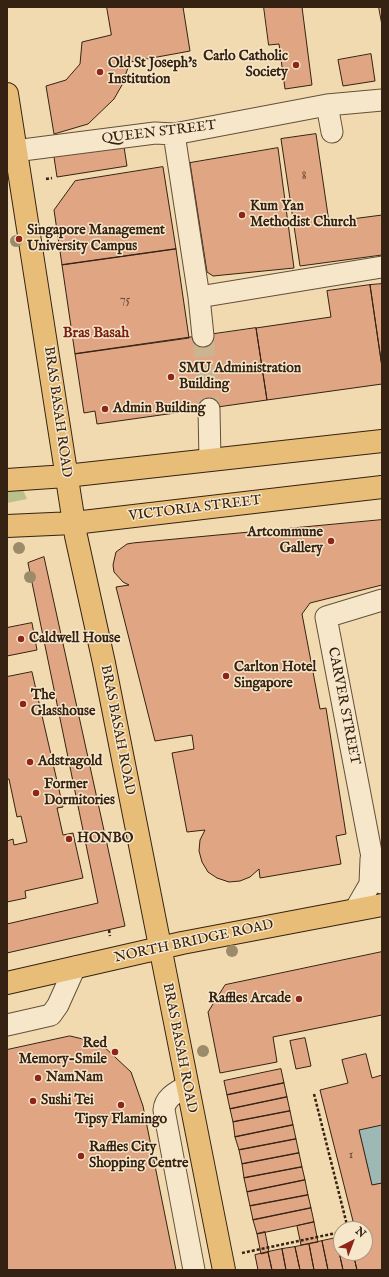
<!DOCTYPE html>
<style>
body{margin:0}
#map{position:relative;width:389px;height:1277px;overflow:hidden;background:#f1daaf;font-family:"IM FELL English",serif}
canvas{display:block}
.frame{position:absolute;inset:0;border:8px solid #352213;pointer-events:none}
.north{position:absolute;left:333px;top:1221px;width:40px;height:40px;box-sizing:border-box;background:#f6e7cb;border:1px solid #a99881;border-radius:50%;rotate:42deg;font-size:11px;font-weight:700;line-height:16px;text-align:center;color:#352213}
.north::after{content:'';display:block;margin:auto;width:14px;height:18px;background:#8f2418;clip-path:polygon(50% 0,100% 100%,50% 72%,0 100%)}
</style>
<div id="map">
<canvas width="389" height="1277"></canvas>
<div class="frame"></div>
<div class="north">N</div>
</div>
<script>
const context = document.querySelector('canvas').getContext('2d');
context.lineJoin = 'round';
function paint(path, color) { context.fillStyle = color; context.fill(path, 'evenodd'); }
function trace(path, color, width, dash) { context.strokeStyle = color; context.lineWidth = width; context.lineCap = dash ? 'butt' : 'round'; context.setLineDash(dash || []); context.stroke(path); }
function drawText(font, color, halo, rows, align = 'center') {
  context.font = font + ' "IM FELL English",serif'; context.lineWidth = 3; context.setLineDash([]); context.textBaseline = 'middle'; context.strokeStyle = halo; context.fillStyle = color; for (const [text, x, y, turn = 0] of rows) {
    context.save(); context.translate(x, y); context.rotate((+turn || 0) * Math.PI / 180); context.textAlign = isNaN(turn) ? turn : align; if (halo) context.strokeText(text, 0, 0); context.fillText(text, 0, 0); context.restore();
  }
}
const green = new Path2D(`
 M15,489L23,490L27,499L7,503V490Z`);
const water = new Path2D(`
 M382,1125V1183L372,1185L359,1130Z`);
const building = new Path2D(`
 M107,7H183L190,51L130,62L122,85L114,99L88,124L54,134L46,86L66,80L80,64L82,42L111,35Z
 M264,7H302L312,85L285,89L279,44L269,45Z
 M379,7H382V25Z
 M371,54L375,81L343,86L338,60Z
 M316,134L329,222L382,215V255L300,266L281,139Z
 M124,147L127,166L57,177L54,157Z
 M278,148L294,268L213,276L207,272L190,163Z
 M163,167L176,249L62,265L54,210L75,181Z
 M176,249L189,338L75,354L62,265Z
 M382,284V367L370,285Z
 M370,285L382,367V384L267,400L256,328L331,317L327,291Z
 M256,328L267,400L97,424L95,411L84,413L75,354Z
 M382,520V585L310,603L302,614L320,709L326,708L346,834L336,836L341,864L260,878L259,869L250,877L240,881L229,882L217,878L208,872L202,862L199,851L200,840L205,830L187,832L172,753L194,749L192,735L155,741L116,587L129,585L123,582L114,572L113,565L116,552L127,544L133,543Z
 M44,557L125,926L7,953V924L98,903L28,563Z
 M32,623L37,650L7,656V628Z
 M32,672L63,807L57,808L63,835L73,833L83,878L25,891L26,898L7,902V841L13,839L14,845L27,842L21,816L17,817L9,779H7V677Z
 M382,952V1015L273,1037L277,1062L220,1073L208,1012L225,985Z
 M70,1036L100,1043L131,1072L143,1106L176,1270H7V1050Z
 M305,1038L311,1066L296,1069L290,1041Z
 M366,1054L372,1078L382,1075V1125L359,1130L372,1185L382,1183V1270H357L353,1253H365V1229H355L320,1090L348,1083L342,1060Z
 M281,1069L284,1083L227,1095L224,1081Z
 M284,1083L287,1097L230,1109L227,1095Z
 M287,1097L290,1111L233,1122L230,1109Z
 M290,1111L293,1125L235,1137L233,1122Z
 M293,1125L296,1139L239,1150L235,1137Z
 M296,1139L299,1153L242,1164L239,1150Z
 M299,1153L302,1167L244,1178L242,1164Z
 M302,1167L305,1180L247,1192L244,1178Z
 M305,1180L308,1195L250,1206L247,1192Z
 M308,1195L311,1208L253,1220L250,1206Z
 M311,1208L314,1222L257,1234L253,1220Z
 M314,1222L318,1242L301,1245L297,1226Z
 M265,1232L269,1252L261,1254L257,1234Z
 M341,1237V1253H353L357,1270H343L336,1238Z
 M336,1238L343,1270H328L322,1241Z
 M322,1241L328,1270H314L309,1244Z
 M309,1244L314,1270H300L295,1247Z
 M295,1247L300,1270H286L282,1249Z
 M282,1249L286,1270H272L268,1252Z
 M268,1252L272,1270H258L255,1255Z`);
const minorTunnel = new Path2D(`
 M203,336L209,409`);
const path = new Path2D(`
 M46,179L52,178
 M109,930L110,936
 M314,1094L348,1229
 M242,1253L341,1232`);
const minor = new Path2D(`
 M327,105L332,132
 M174,134L199,297L203,336
 M7,152L155,133L174,134L327,105L382,100
 M199,297L382,267
 M209,409L210,460
 M382,600L326,617L371,852L382,883
 M355,910L370,884L371,859
 M7,1025L51,1015L58,1005L75,967
 M187,1086C177,1092 165,1097 164,1110L194,1270`);
const major = new Path2D(`
 M7,94L76,536L104,663L224,1270
 M7,480L66,476L382,441
 M7,526L74,523L382,487
 M7,983L182,943L382,905`);
const trees = [
 [16,241],
 [19,548],
 [30,577],
 [232,951],
 [203,1051]
];
const markers = [
 [296,65,4,"#8f2418"],
 [100,72,4,"#8f2418"],
 [242,215,4,"#8f2418"],
 [19,239,4,"#8f2418"],
 [171,377,4,"#8f2418"],
 [105,409,4,"#8f2418"],
 [331,541,4,"#8f2418"],
 [21,639,4,"#8f2418"],
 [226,676,4,"#8f2418"],
 [23,704,4,"#8f2418"],
 [30,762,4,"#8f2418"],
 [36,793,4,"#8f2418"],
 [69,839,4,"#8f2418"],
 [299,999,4,"#8f2418"],
 [115,1052,4,"#8f2418"],
 [38,1078,4,"#8f2418"],
 [33,1101,4,"#8f2418"],
 [121,1105,4,"#8f2418"],
 [81,1156,4,"#8f2418"]
];
const numberNames = [
 ["8",304,177],
 ["75",125,301],
 ["1",351,1156]
];
const poiNames = [
 ["Carlo Catholic",288,57,"right"],
 ["Society",288,73,"right"],
 ["Old St Joseph's",108,64],
 ["Institution",108,80],
 ["Kum Yan",250,207],
 ["Methodist Church",250,223],
 ["Singapore Management",27,231],
 ["University Campus",27,247],
 ["SMU Administration",179,369],
 ["Building",179,385],
 ["Admin Building",113,409],
 ["Artcommune",323,533,"right"],
 ["Gallery",323,549,"right"],
 ["Caldwell House",29,639],
 ["Carlton Hotel",234,668],
 ["Singapore",234,684],
 ["The",31,696],
 ["Glasshouse",31,712],
 ["Adstragold",38,762],
 ["Former",44,785],
 ["Dormitories",44,801],
 ["HONBO",77,839],
 ["Raffles Arcade",291,999,"right"],
 ["Red",107,1044,"right"],
 ["Memory-Smile",107,1060,"right"],
 ["NamNam",46,1078],
 ["Sushi Tei",41,1101],
 ["Tipsy Flamingo",121,1120,"center"],
 ["Raffles City",89,1148],
 ["Shopping Centre",89,1164]
];
const streetNames = [
 ["QUEEN STREET",159,133,-7],
 ["BRAS BASAH ROAD",57,412,82],
 ["VICTORIA STREET",195,509,-7],
 ["CARVER STREET",343,706,79],
 ["BRAS BASAH ROAD",117,730,79],
 ["NORTH BRIDGE ROAD",194,942,-12],
 ["BRAS BASAH ROAD",179,1048,79]
];
const neighbourhoodNames = [
 ["Bras Basah",96,334]
];
paint(green, '#bbc08a');
paint(water, '#9eb8b5');
trace(water, '#747c74', 1);
paint(building, '#e0a684');
trace(building, '#352213', 1);
trace(minorTunnel, '#cbb590', 21, [21, 10]);
trace(minor, '#64503a', 23);
trace(major, '#352213', 24);
trace(path, '#352213', 2.5, [3, 2]);
trace(minor, '#f6e7cb', 21);
trace(major, '#e8bd78', 22);
context.fillStyle = '#9c8b6a';
for (const [x, y] of trees) { context.beginPath(); context.arc(x, y, 6, 0, 2 * Math.PI); context.fill(); }
for (const [x, y, r, color] of markers) { const dot = new Path2D(); dot.arc(x, y, r, 0, 2 * Math.PI); context.fillStyle = color; context.fill(dot); trace(dot, '#f6e7cb', 1.5); }
drawText('12px', '#60432f', null, numberNames);
drawText('bold 14px', '#352213', '#f6e7cb', poiNames, 'left');
drawText('14px', '#352213', '#f6e7cb', streetNames);
drawText('bold 15px', '#7a1f14', '#f6e7cb', neighbourhoodNames);
</script>
